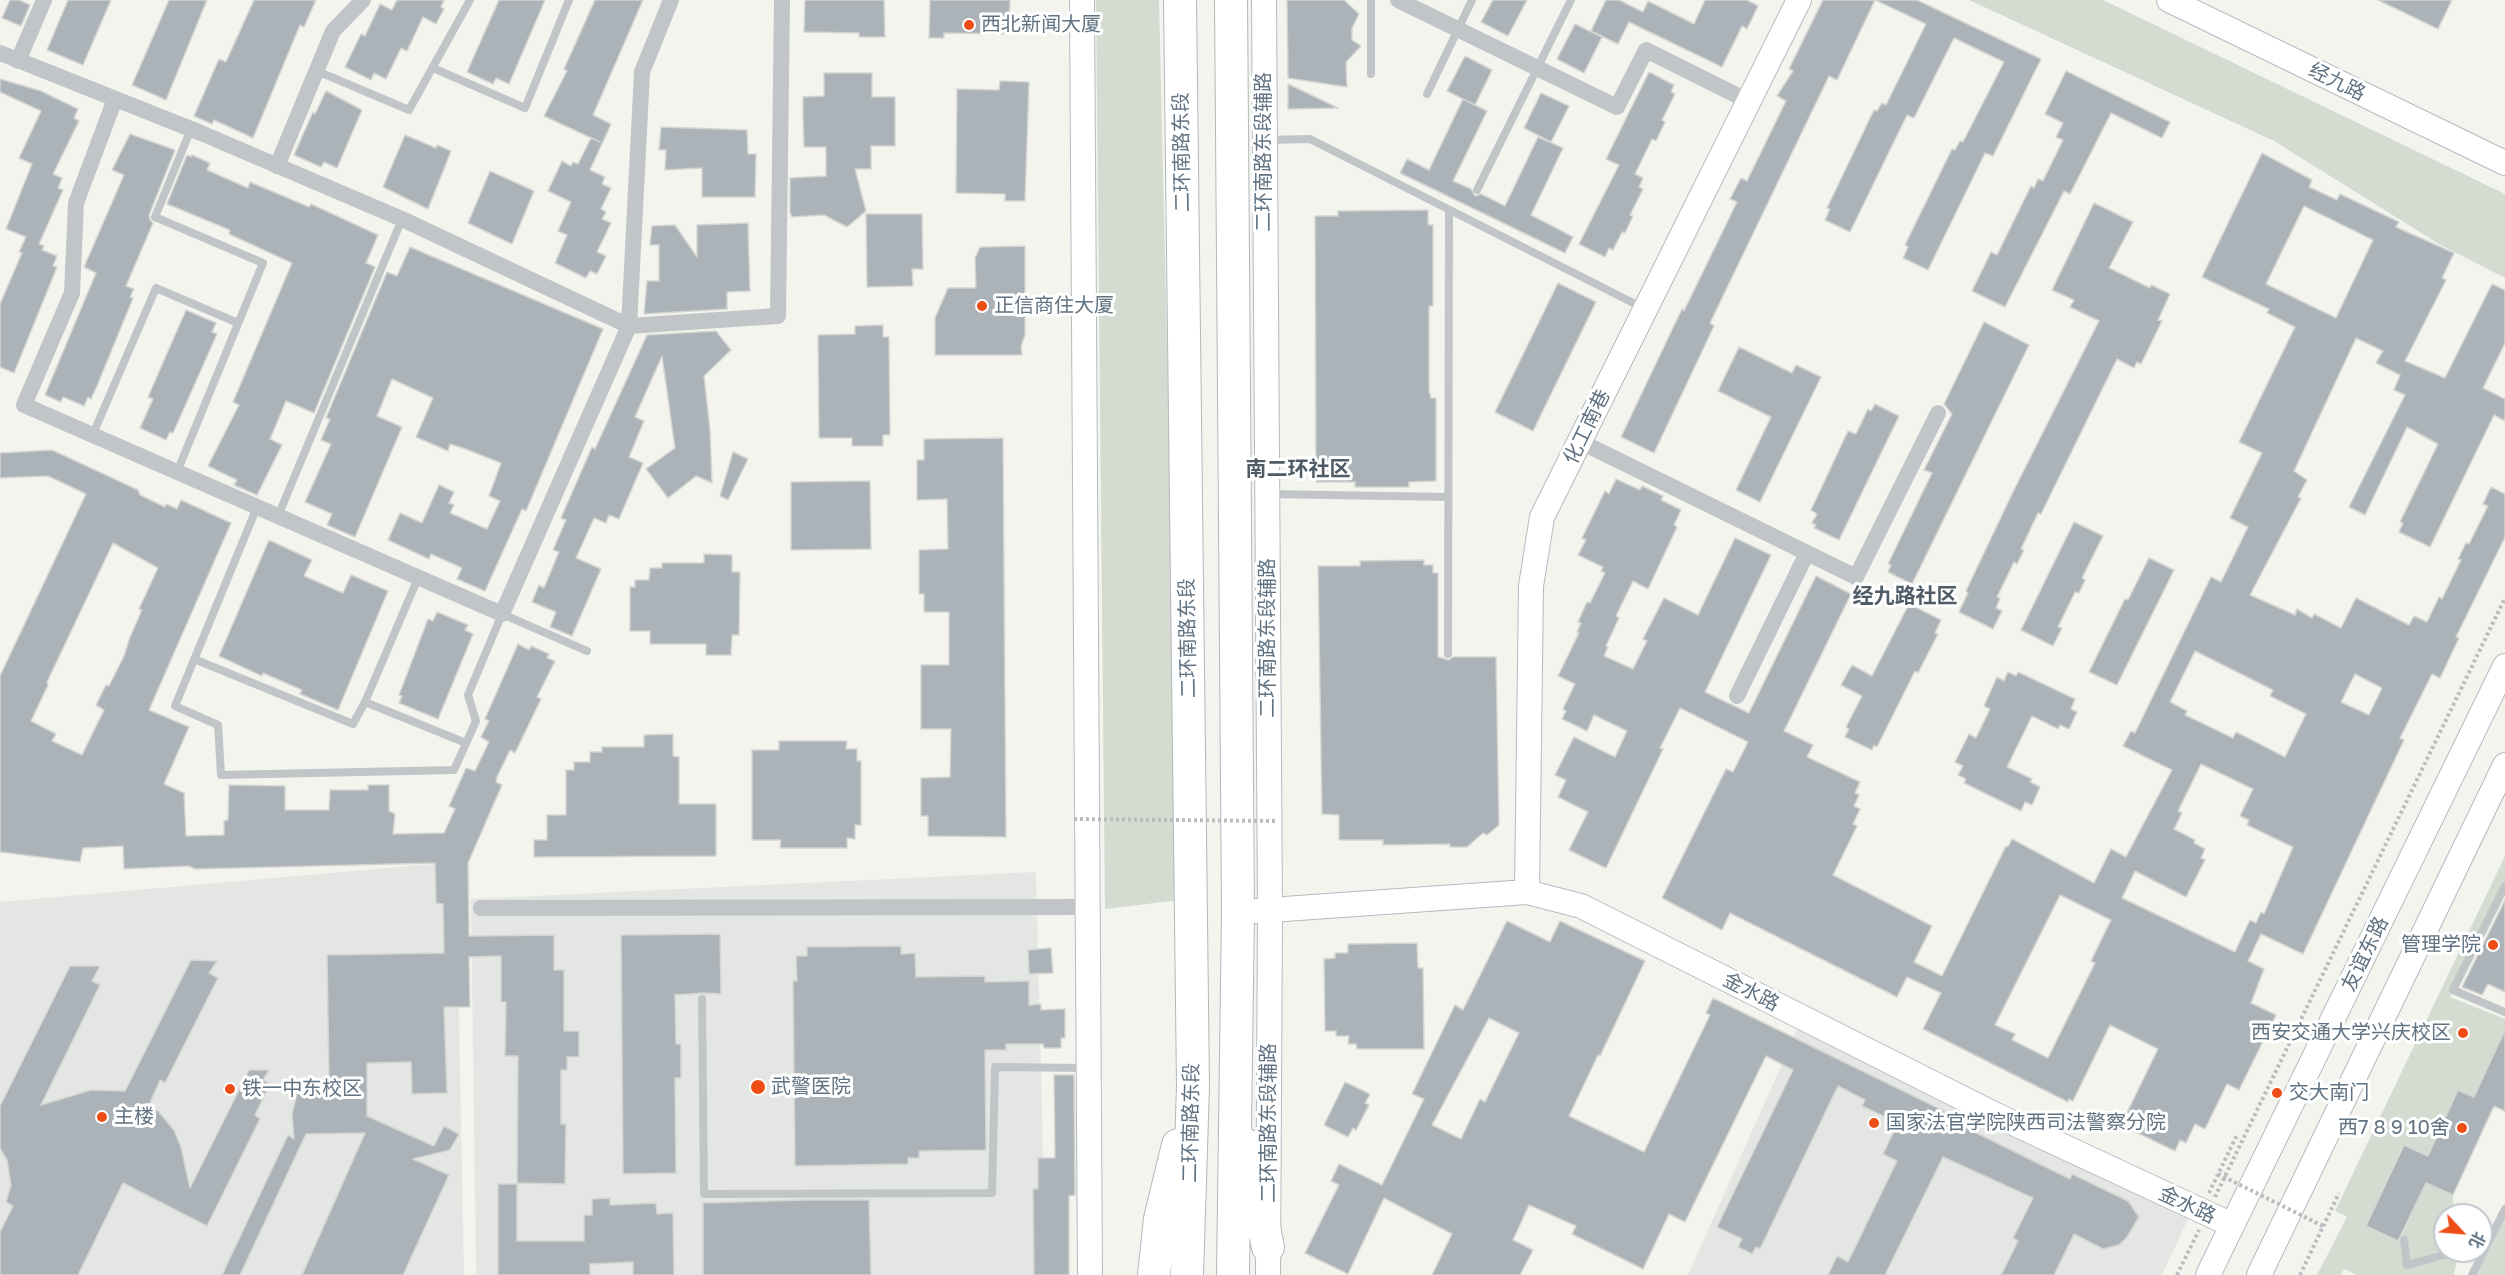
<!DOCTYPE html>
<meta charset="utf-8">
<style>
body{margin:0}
#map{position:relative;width:2505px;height:1275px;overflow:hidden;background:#f4f4ef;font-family:"Golos Text","Noto Sans SC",sans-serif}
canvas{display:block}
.north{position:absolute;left:2433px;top:1203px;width:60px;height:60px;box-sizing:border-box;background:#fff;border:2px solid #c0c7cd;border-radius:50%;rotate:116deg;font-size:16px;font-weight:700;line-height:24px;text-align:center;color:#617383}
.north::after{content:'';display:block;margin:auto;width:21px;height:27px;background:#ee4d16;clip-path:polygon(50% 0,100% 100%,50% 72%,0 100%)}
</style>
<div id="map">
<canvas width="2505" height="1275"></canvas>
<div class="north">北</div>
</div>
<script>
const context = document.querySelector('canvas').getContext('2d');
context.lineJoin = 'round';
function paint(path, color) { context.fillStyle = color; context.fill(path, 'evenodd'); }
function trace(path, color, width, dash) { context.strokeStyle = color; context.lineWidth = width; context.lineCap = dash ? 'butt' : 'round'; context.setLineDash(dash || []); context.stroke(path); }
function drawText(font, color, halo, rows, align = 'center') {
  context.font = font + ' "Golos Text","Noto Sans SC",sans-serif'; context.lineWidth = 6; context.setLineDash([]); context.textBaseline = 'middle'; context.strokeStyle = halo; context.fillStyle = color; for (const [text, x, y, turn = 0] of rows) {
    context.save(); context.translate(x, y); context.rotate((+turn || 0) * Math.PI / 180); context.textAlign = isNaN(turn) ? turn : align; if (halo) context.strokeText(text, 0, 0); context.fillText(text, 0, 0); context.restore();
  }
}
const built = new Path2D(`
 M456,862L464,1275H0V902Z
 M1036,872L1046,1275H476L471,899Z
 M1798,1028L2188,1219L2162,1275H1688Z`);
const green = new Path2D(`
 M1096,0H1159L1180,900L1105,909Z
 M1969,0H2103L2505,194V278L2439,244L2274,141Z
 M2505,856V883L2450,997L2505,1019V1030L2474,1097L2458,1090L2428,1156L2403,1145L2366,1226L2399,1241L2426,1183L2453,1195L2454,1215H2445V1251H2455L2457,1260L2454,1275H2356L2344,1269L2341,1275H2317L2347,1217L2335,1211Z
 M2505,1209V1275H2472Z`);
const building = new Path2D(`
 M10,0H19L30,5L21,26L2,18Z
 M68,0H111L83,65L47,50Z
 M169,0H207L166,100L132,85Z
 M254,0H316L304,27L300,25L253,138L214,120L212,124L194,116L219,59L226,62Z
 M397,0H444L441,7L444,9L436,24L423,17L407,51L401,48L386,79L374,73L371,80L345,67L361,34L365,36L380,4L392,10Z
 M499,0H545L509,84L496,78L493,84L467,72Z
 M595,0H643L593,115L611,124L590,170L605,177L602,184L611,188L601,209L606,212L602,219L611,223L597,252L606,256L597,274L590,271L586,278L555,263L567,235L558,231L571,202L548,191L562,161L571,166L573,162L578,164L591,138L600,142L544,116L567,71L564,69Z
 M805,0H884L885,37H859V33L804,32Z
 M930,0H1010L1009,34L944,33V38H929Z
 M1287,0H1344L1359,14L1352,28V40L1361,46L1346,62L1347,87L1288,78Z
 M1493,0H1527L1508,36L1481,22Z
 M1606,0H1619L1643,12L1648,1L1694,24L1705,0H1747L1758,6L1747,29L1742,26L1722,67L1629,22L1618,44L1591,31Z
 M1823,0H1917L2041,59L1993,156L1985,153L1928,270L1903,258L1908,247L1905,245L1952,149L1955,150L1960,141L1963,142L2004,62L1954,38L1914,118L1907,115L1850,232L1825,220L1830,209L1827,208L1874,110L1877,111L1882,103L1886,105L1926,24L1875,0L1837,80L1829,76L1710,323L1714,326L1654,453L1621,437L1682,309L1684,311L1737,202L1730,199L1741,178L1747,181L1786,101L1777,96L1793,71L1789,69Z
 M2378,0H2452L2438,29Z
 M1575,24L1602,37L1584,73L1557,59Z
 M1465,56L1492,70L1475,105L1447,91Z
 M2066,71L2170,122L2162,138L2111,113L2070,194L2064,191L2005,307L1972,291L1991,252L1997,255L2031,186L2034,188L2038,179L2043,181L2063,140L2056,137L2063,123L2045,114Z
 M1649,72L1674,85L1671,92L1675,94L1662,120L1665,122L1656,141L1652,139L1635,174L1643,178L1639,187L1643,189L1630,215L1633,216L1625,233L1622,232L1613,250L1609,248L1605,257L1579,244L1619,165L1606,159Z
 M824,73H872V97H895V146H871V169H855L866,211L847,227L824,215L792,217L790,213V178L826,176V147H804L803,118V97L824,96Z
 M0,79L41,91L78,109L74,118L79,121L53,174L62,178L58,188L63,190L39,244L44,246L42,250L57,256L53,266L57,267L14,373L0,367V304L22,253L19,252L26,237L6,229L32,164L19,158L41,111L0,92Z
 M1000,81L1029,82L1025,201H1005V194L956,193L957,89L999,90Z
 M1288,84L1338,108L1288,109Z
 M326,91L362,110L337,168L324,162L321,167L294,155L313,112L315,114Z
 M1541,93L1569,106L1551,142L1524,128Z
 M1463,99L1487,111L1453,181L1471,189L1475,196L1481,194L1505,206L1538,137L1563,148L1531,215L1573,237L1565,253L1400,173L1407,159L1429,170Z
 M661,127L747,130L748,154H756L755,197H702V168L665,170L666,150H659Z
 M130,134L175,150L149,215L150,220L153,223L126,286L134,289L130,297L133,298L97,386L91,399L88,397L84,406L63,397L61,402L45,395L96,273L84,267L124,175L112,170Z
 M405,135L436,148L437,145L451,151L428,209L383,187Z
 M2262,153L2312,180L2309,187L2337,200L2340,194L2399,222L2396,227L2454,253L2442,278L2446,280L2405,361L2445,378L2492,284L2505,290V343L2483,388L2505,399V421L2494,415L2430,547L2399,532L2403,523L2400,522L2438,444L2407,427L2365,515L2349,507L2405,395L2394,390L2400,375L2376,363L2383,351L2356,338L2294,471L2307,480L2298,497L2301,498L2250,595L2295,615L2297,609L2312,618L2314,614L2341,628L2356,598L2409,625L2414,616L2427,622L2439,597L2442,599L2461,560L2458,559L2466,543L2469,544L2488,506L2483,504L2491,487L2505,494V537L2456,637L2459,638L2440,678L2432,674L2400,738L2404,740L2303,954L2261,934L2248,961L2264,969L2251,1003L2276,1015L2239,1090L2227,1084L2205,1129L2195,1124L2186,1143L2180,1140L2175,1151L2121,1125L2158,1049L2110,1025L2073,1101L2069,1099L2068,1102L1923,1029L1941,993L1907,977L1897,997L1730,913L1722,930L1662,898L1726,769L1733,772L1748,742L1680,708L1660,748L1663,749L1606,868L1569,850L1588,812L1558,797L1566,780L1555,775L1574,737L1615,757L1627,731L1594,715L1587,731L1562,719L1566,711L1563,709L1575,684L1558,676L1579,633L1577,632L1581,623L1578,622L1587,602L1590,603L1605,573L1601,571L1603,567L1578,555L1586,540L1582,538L1605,491L1609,494L1616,479L1640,490L1642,486L1663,496L1661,500L1681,510L1674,525L1677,527L1648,589L1633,581L1616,616L1619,618L1606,646L1608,647L1604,656L1633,669L1647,641L1643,639L1664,598L1698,615L1735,538L1771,555L1705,692L1749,713L1816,576L1851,594L1784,731L1813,745L1807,757L1860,782L1855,793L1859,795L1854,806L1860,809L1853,824L1857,826L1833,875L1932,926L1914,962L1942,976L2006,846L2008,847L2012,839L2094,883L2111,849L2126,857L2172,770L2123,746L2131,731L2135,733L2211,577L2221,582L2248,527L2230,518L2262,453L2239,442L2295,327L2267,313L2269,309L2202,277ZM2304,206L2373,240L2336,318L2266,284ZM2195,651L2273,690L2270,696L2306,714L2285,757L2236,732L2233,738L2185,715L2187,711L2170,702ZM2355,674L2382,688L2369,715L2341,702ZM2201,764L2253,789L2240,816L2249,820L2247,825L2293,847L2264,914L2261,912L2256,923L2250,920L2235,952L2122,898L2135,871L2186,897L2205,860L2201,858L2205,849L2194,843L2195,840L2174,829L2182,813L2178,811ZM2060,895L2111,920L2091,961L2095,963L2048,1058L2012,1040L2015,1034L1995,1025Z
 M187,155L191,157L192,155L210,163L207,170L248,188L250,182L309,207L311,204L378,235L366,263L375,267L314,413L286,401L270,439L282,445L257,495L234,485L237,480L208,466L239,405L233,402L292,263L229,234L230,230L167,204Z
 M490,171L534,191L512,244L468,223Z
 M2094,203L2133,222L2109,268L2150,288L2151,285L2170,294L2158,320L2162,321L2141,364L2137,362L2134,368L2117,359L2041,514L2038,513L2021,549L2024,550L2017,564L2014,562L1997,597L2000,598L1996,608L2002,611L1993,629L1959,612L1968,593L1966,591L2013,492L2099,321L2070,307L2074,300L2052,290Z
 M1428,210V225H1433V306H1429V390L1431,398H1436V481L1409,482V487H1355V482H1316L1315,216H1338V211Z
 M866,214H922L923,269H912L913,286L867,287Z
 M748,223L750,291L727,292V309L644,314L647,281H659V245H650L652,226L675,225L697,257V225Z
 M1025,246V335L1021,346L1022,355H935V318L948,288H976L975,258L980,247Z
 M410,247L603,329L526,511L522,509L485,591L457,579L462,568L431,554L429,559L388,540L400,513L422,523L439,485L454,492L449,503L454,505L450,513L487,529L500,501L489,496L501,463L463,448L450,444L448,451L416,437L433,398L392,379L377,416L402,427L355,537L327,525L332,514L305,502L331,444L321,440L330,419L326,418L387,272L397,276Z
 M1558,283L1596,302L1533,431L1495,412Z
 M186,310L216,323L212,332L217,334L173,433L170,432L166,440L140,428L153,399L148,397Z
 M1984,322L2029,345L1912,584L1888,572L1891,565L1888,564L1932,473L1924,470L1952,414L1944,404Z
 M883,325V337H889L890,435H883V446H852V438H819L818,335L855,334V326Z
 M716,331L731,350L704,376L710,430L712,483L696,476L668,498L646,469L675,448L662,356L635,417L644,421L629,457L643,463L619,519L609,515L606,523L594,518L576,558L601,569L572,636L550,627L556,612L532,602L539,585L544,588L559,552L553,550L566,520L561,518L592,447L595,449L647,335Z
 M1739,347L1792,373L1796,365L1821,377L1760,502L1736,490L1771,417L1718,391Z
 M1875,404L1899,416L1839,540L1814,528L1816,525L1812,523L1817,514L1811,510L1848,431L1856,434L1868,409L1871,411Z
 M1003,438L1006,837L928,836V816H921V778L950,777L951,729H921V665H949V612H924V594H919V550L948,549L947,499L917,500V460H924V439Z
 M52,450L138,490L140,495L165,507L166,504L177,509L181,500L231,523L149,710L189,727L164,784L184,793L186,836L224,835V821L228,820L229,785L285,786V810H329L330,790H368V785H389V811L395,814L393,834L444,833L455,809L449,806L466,768L475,771L489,742L481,737L489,721L485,719L518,644L529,650L531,646L549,654L547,658L555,661L537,697L541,699L515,753L510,750L497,777L496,782L502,785L468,863L469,927V936L554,935V970H564V1031H579V1057H567V1070H561V1124H566L565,1184L517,1183L518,1056H505L506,1002H501V956L469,957L470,1007H444L447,1093L412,1094L411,1062L367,1063V1116L434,1146L444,1126L459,1134L450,1150L413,1159L449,1175L403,1275H302L365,1133L306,1134L240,1275H222L288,1135L294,1139L292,1114L297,1093L320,1092V1082L329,1081L327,955L444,953L443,904L436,903L435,863L195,869L189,866L124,869L123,846L83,848L80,862L0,852V676L86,494L48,476L0,478V453ZM113,543L158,568L139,609L142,610L130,637L124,656L109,686L106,685L96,705L104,710L82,755L52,741L56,734L31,721L48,685L47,682Z
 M733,452L748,459L728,500L720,496Z
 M870,481L871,549L791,550V482Z
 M2074,522L2103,536L2082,578L2085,580L2079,593L2075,592L2058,627L2062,628L2053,646L2021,630Z
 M269,540L312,560L304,576L343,593L351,575L388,591L338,710L300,694L302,690L263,673L262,676L219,656Z
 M704,554L732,555V572H740L739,635H732L731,655H706V644H650V631H630V587H635V580H649L650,568H662V563H704Z
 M2149,558L2174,570L2117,685L2089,672L2125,599L2128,600Z
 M1424,560V565H1433V573H1438V657L1449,660L1453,657H1496L1499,825L1487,835L1483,833L1467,847H1450V844L1383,845V840H1339V815L1322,814L1318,566H1360V561Z
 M1909,604L1941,620L1935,633L1938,634L1918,673L1915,671L1877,747L1874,745L1872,750L1845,737L1849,729L1846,727L1862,696L1841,685L1852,665L1872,676Z
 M437,612L468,625L465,630L473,634L438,719L399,703L402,696L399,695L428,619L433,621Z
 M2008,672L2016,676L2018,672L2075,699L2071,709L2077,712L2069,729L2060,725L2058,729L2032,716L2007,767L2032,779L2030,782L2040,787L2032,805L2025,802L2021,811L1964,783L1966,779L1958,775L1963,766L1955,762L1969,734L1976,738L1990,709L1984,706L1997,677L2004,681Z
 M673,734V756L679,757V804H716V856L534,857V840H547V815H566V770H574V762H590V752H602V747H644V735Z
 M779,741H847L846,749H857V761H861V825H855V839L847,838V848H780L781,840H752V750H779Z
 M2505,900V992L2488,984L2482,995L2462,987Z
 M1507,921L1550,942L1560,921L1645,961L1600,1056L1598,1055L1569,1116L1644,1152L1710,1015L1706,1013L1713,998L1946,1112L1944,1117L2070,1179L2072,1174L2128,1201L2139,1217L2127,1237L2119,1245L2103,1249L2074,1234L2054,1275H2001L2018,1241L2013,1238L2033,1198L1943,1157L1885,1275H1828L1837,1256L1848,1262L1897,1161L1883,1154L1898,1123L1862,1106L1865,1100L1838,1086L1760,1249L1756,1247L1752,1254L1738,1247L1742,1239L1717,1227L1793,1070L1766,1056L1685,1222L1669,1214L1643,1269L1572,1234L1576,1226L1529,1205L1513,1240L1533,1250L1520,1275H1432L1452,1234L1384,1198L1348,1274L1305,1253L1339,1185L1331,1181L1339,1164L1382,1185L1424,1099L1412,1094L1455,1005L1463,1010ZM1489,1018L1519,1033L1485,1102L1480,1099L1461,1139L1432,1125Z
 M720,934L721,994L703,993L675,995L676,1044H681V1078H675L676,1173L623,1174L621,935Z
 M1417,943L1418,968H1423L1424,1049H1357L1356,1044H1348L1349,1036H1336V1031H1325L1324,959L1335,958V953H1348V944Z
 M901,946V954L915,953L916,977L985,976V982L1029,981V1005L1041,1004V1010L1065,1009V1038H1061V1048H1044L1043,1044H1006V1050H985L986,1150L919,1151V1158H908V1164L795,1166L793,981H797L796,956H807V947Z
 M1051,948L1053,973L1029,974L1028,950Z
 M191,960L217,961L209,973L218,978L165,1083L160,1080L149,1105L158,1111L174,1130L181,1147L190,1188L249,1070H269L263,1080L270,1084L255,1115L260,1119L207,1226L123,1183L78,1275H0V1232L13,1206L6,1202L11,1185L7,1160L0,1148V1106L70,966H100L92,981L100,985L41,1105L91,1090L125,1091Z
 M2505,1030V1111L2494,1106L2453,1195L2426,1183L2398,1241L2366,1226L2404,1145L2428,1156L2458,1090L2474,1097Z
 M1054,1075H1074L1075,1195L1069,1196V1275H1034L1033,1189H1038V1158H1055Z
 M1345,1082L1370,1094L1365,1103L1369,1105L1356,1130L1353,1128L1348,1137L1324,1125Z
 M498,1184H517V1241H584V1215H592V1199L610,1198V1205L656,1203L657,1214L673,1213L674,1275H633V1262L590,1264V1275H498Z
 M803,1200H869L871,1275H703V1203Z`);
const path = new Path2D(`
 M2209,1193L2237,1135
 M2215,1197L2505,598
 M2177,1275L2199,1230
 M2300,1275L2339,1193`);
const lane = new Path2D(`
 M433,68L525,108L569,0
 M317,71L409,110L470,0
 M1371,74V0
 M1427,94L1472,0
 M1266,140L1310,139L1645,309
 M1477,190L1571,0
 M93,434L156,288L238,323
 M177,472L263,263L155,217L191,129
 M1268,494L1448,497
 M257,507L175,706L218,725L221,775L454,770L476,721L468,695L502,614L587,651
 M278,516L402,219
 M1448,654L1449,210
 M194,659L353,724L365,702L418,578
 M365,702L466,743
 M2505,886L2453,990L2505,1012
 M702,999L704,1194L992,1193L995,1067L1087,1068
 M2404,1240L2407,1265L2455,1252L2481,1257
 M2472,1275L2505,1209`);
const street = new Path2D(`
 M1398,0L1617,107L1646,50L1748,101
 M0,53L201,133L402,219L629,326L778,316L782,0
 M18,61L44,0
 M115,99L76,203L72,293L24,405L502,614L629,326L642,72L671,0
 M277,166L333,31L363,0
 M1579,441L1856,577L1938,413
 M1737,696L1807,553
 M481,908L1086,907`);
const secondary = new Path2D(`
 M1082,0L1090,1275
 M1264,0L1270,910L1268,1275
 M2169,0L2505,163
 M1527,892L1531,586L1542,517L1799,0
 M1256,911L1527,892L1581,906L1996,1115L2232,1225
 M2208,1275L2505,666
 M2259,1275L2505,765`);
const highway = new Path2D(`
 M1180,0L1193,1086L1187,1275
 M1231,0L1238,911L1233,1275
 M1247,1145L1268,1247
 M1154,1275L1160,1219L1178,1145`);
const pathBridge = new Path2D(`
 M1074,819L1275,821
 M2218,1174L2323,1226`);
const markers = [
 [969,25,6,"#ee4d16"],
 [982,306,6,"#ee4d16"],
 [2493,945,6,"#ee4d16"],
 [2463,1033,6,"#ee4d16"],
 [758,1087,8,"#ee4d16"],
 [230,1089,6,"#ee4d16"],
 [2277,1093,6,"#ee4d16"],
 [102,1117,6,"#ee4d16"],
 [1874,1123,6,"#ee4d16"],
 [2462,1128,6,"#ee4d16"]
];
const poiNames = [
 ["西北新闻大厦",981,25],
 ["正信商住大厦",994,306],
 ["管理学院",2481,945,"right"],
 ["西安交通大学兴庆校区",2451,1033,"right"],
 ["武警医院",771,1087],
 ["铁一中东校区",242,1089],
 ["交大南门",2289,1093],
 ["主楼",114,1117],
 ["国家法官学院陕西司法警察分院",1886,1123],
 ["西7 8 9 10舍",2450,1128,"right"]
];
const streetNames = [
 ["经九路",2337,82,26],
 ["二环南路东段",1182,152,-91],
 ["二环南路东段辅路",1264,152,-90],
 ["化工南巷",1587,427,-64],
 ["二环南路东段",1188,638,-91],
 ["二环南路东段辅路",1268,638,-90],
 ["友谊东路",2365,954,-64],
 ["金水路",1751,992,27],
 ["二环南路东段",1191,1123,-89],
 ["二环南路东段辅路",1269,1123,-90],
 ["金水路",2187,1205,25]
];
const neighbourhoodNames = [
 ["南二环社区",1298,469],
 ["经九路社区",1905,596]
];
paint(built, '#e4e6e3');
paint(green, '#d4dbd0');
paint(building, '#abb3b8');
trace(building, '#d5d5d2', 1.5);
trace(secondary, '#b5babf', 26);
trace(highway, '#b3b7ba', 34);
trace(path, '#babdbf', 4, [3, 3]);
trace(lane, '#c1c5c8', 8);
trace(street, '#c1c5c8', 16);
trace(secondary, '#fff', 24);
trace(highway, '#fff', 32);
trace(pathBridge, '#babdbf', 4, [3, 3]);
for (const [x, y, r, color] of markers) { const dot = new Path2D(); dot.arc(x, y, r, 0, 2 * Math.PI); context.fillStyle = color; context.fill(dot); trace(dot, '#fff', 2); }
drawText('20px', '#617383', '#fff', poiNames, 'left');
drawText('20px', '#617383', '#fff', streetNames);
drawText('bold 21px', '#4f5c67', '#fff', neighbourhoodNames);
</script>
